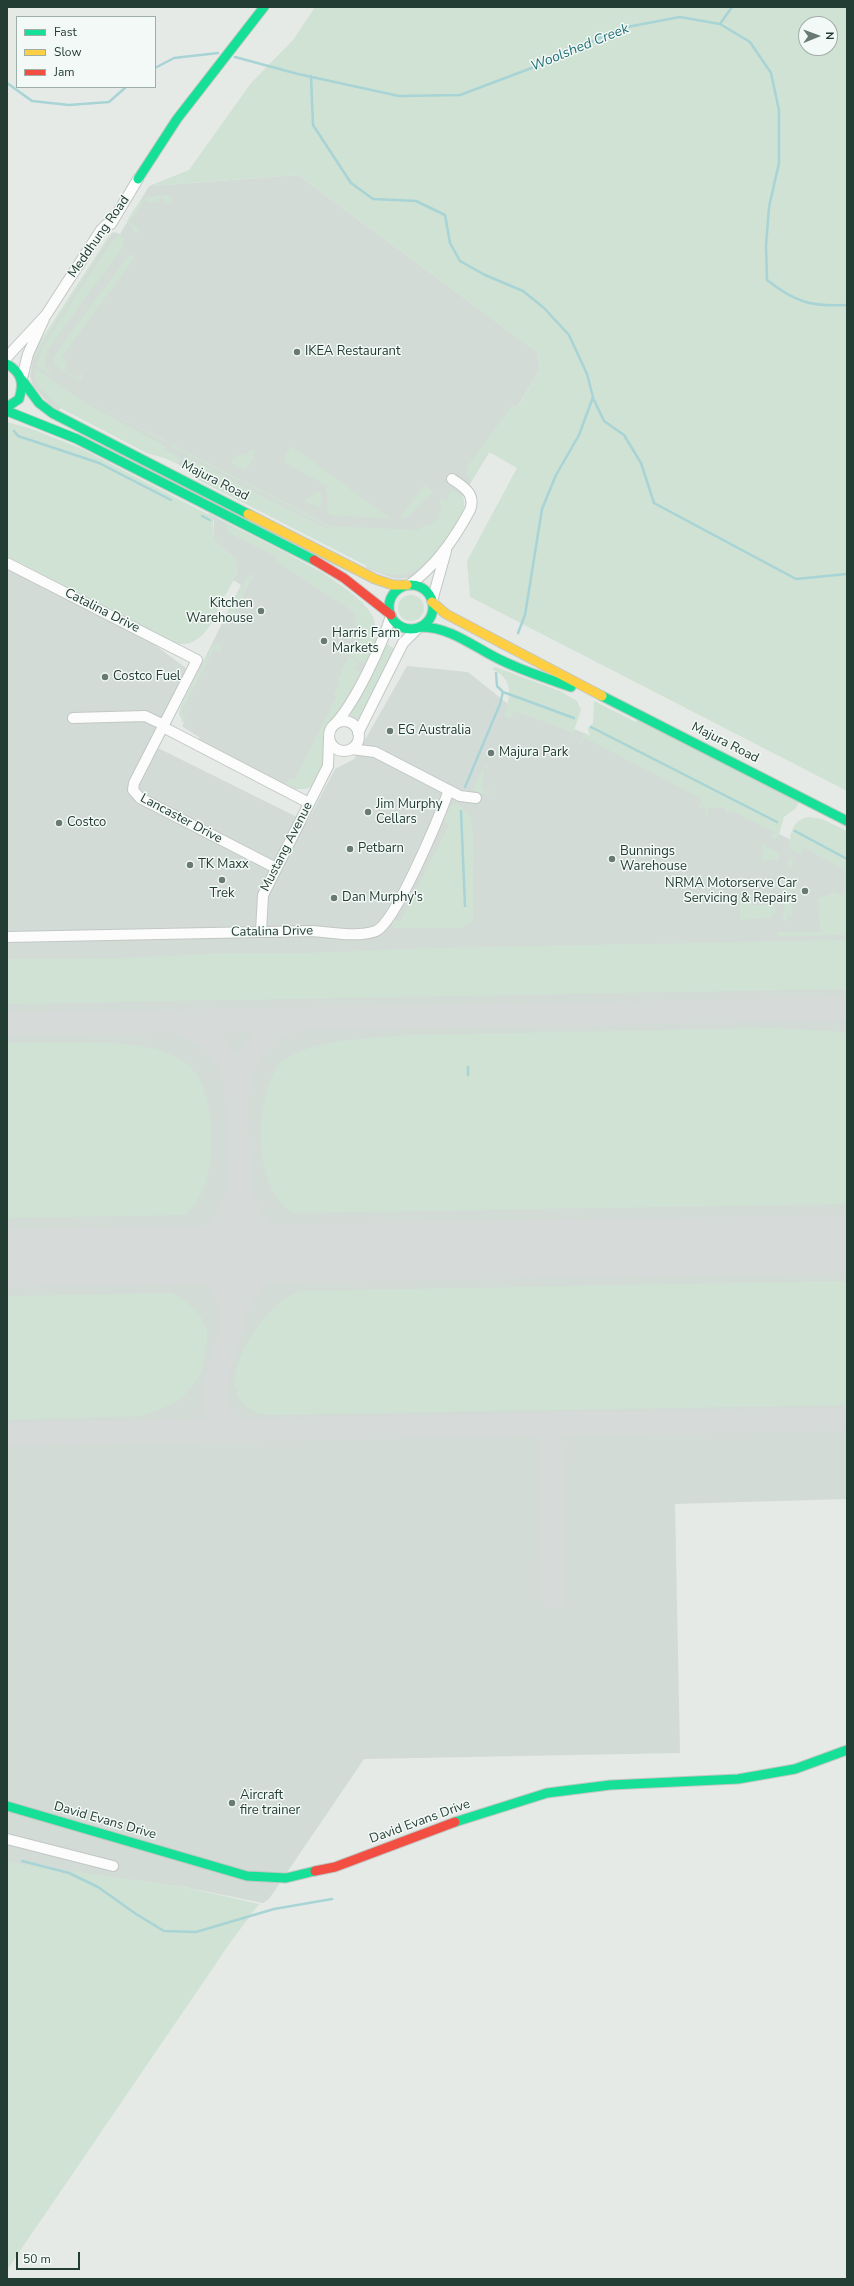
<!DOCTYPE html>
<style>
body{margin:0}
#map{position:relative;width:854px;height:2286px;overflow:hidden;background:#e5eae7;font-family:"Nunito Sans",sans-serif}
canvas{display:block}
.frame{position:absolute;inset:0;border:8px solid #243d34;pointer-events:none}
.legend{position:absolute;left:16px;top:16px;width:140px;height:72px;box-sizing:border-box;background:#f3f9f6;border:1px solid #a0aea8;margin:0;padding:5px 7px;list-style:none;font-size:12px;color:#243d34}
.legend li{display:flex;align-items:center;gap:8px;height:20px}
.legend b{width:20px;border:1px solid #a0aea8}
.north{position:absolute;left:798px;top:16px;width:40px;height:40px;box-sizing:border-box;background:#f3f9f6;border:1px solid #a0aea8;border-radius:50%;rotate:89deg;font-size:11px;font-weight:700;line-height:16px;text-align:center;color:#243d34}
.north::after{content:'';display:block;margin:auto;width:14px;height:18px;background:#687a73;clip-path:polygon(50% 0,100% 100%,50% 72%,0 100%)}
.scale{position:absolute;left:16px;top:2252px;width:64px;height:18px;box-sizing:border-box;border:2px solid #243d34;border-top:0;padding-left:5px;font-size:12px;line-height:14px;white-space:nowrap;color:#243d34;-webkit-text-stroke:3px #f3f9f6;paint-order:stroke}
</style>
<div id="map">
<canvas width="854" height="2286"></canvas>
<div class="frame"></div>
<ul class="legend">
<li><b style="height:5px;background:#16e098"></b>Fast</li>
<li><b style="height:5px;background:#ffcf43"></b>Slow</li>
<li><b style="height:5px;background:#f24e42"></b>Jam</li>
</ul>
<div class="north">N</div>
<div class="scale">50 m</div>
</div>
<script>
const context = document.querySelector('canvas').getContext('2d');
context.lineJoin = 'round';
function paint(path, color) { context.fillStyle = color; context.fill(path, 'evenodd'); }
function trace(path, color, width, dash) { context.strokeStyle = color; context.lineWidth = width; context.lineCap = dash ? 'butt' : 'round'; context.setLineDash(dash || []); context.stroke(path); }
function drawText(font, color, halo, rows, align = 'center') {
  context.font = font + ' "Nunito Sans",sans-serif'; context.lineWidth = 3; context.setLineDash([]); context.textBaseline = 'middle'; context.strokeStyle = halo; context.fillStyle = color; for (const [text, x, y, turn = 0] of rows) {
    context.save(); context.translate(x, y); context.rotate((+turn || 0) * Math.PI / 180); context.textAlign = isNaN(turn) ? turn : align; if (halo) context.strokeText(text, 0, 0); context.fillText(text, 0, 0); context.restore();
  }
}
const built = new Path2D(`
 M298,175L537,352L540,370L471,482L463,497L464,507L462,514L441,548L416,575L409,578L395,579L366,568L367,565L199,480L178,464L165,458L147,453L61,408L59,410L49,404L33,386L30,376L34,353L40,342L109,236L113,232L120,234L149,186Z
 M208,513L323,573L352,594L373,617L375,625L373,635L377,640L340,713L327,727L325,740L310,787L305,789H296L274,779L198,739L200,738L182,726L184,723L179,714L181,706L241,585L233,580L237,573L235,558L214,541V521Z
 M7,568L151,642L194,674L158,748L307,822L335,769L354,759L407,666L468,672L508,704L584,733L847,869V888L843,897V935H847V1499L675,1504L680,1753L364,1759L269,1899L263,1903L184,1887L7,1863Z`);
const green = new Path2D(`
 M315,7H847V791L470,597L467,561L517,468L489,452L471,482L467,474V467L512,405L517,408L540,370L537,352L298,175L149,186L189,170L251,83L293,40ZM806,24H830V48H806Z
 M167,195L173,199L170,205L160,197L156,203L153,201L151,204L145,200L129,222L140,230L136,235L127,221C140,199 142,197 167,195Z
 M114,232L42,344L33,362L34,353L40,342L109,236Z
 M120,234L124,239L123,247L47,351L44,364C53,388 140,427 165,440L166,443L91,403L37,366L42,348L112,241Z
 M130,253L135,257L62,357L67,361L64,369L76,379L81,373L82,374V379L77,381L55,365L53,357Z
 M36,369L85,403L165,446L164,449L181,458L178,464L165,458L147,453L57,406L38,386L35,378Z
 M7,422L32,429L82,449L213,517L214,541L235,558L238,568C235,579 229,589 223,599C214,618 203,650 175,643L7,556Z
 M172,444L242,480L241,482L169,445Z
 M292,446L391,519L330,515L328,512L326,485L285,463L284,456Z
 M252,449L256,452L253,455L255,457L245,471L232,464V461L237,455L247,454Z
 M184,456L327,529L328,527L244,483L245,481L330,526L417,530L426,525L428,527L440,516L438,514L442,509L439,500L443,496L444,500L449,499L448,495L443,496C451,489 456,490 463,497C470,516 436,554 424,569L422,566C402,581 387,575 367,566L199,480L186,468L188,464L182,461Z
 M424,485L434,492L407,517L399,519Z
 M320,491L322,494L321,508L303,501Z
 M226,523C260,540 355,583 372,615C376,622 374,628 373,635L377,640L365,664L349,655L363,632L354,625L355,613L276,561L277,557L228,533Z
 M248,575H254L228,626L222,623Z
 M398 608a13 13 0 1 1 26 0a13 13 0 1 1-26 0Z
 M216,644L221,645L222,648L220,652L214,649L181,713L186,717L183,723L179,714L181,706L211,648Z
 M387,644L395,649L358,720L350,715Z
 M349,657L359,662L355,669L361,672L339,714L326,729L325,740L328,757L315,783L308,788L300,789L286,784L288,778L294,780L335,700L337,697L333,695L339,682L337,680Z
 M495,667L560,691L577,701L581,710L571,739H570L572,732L514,711L511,718L504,716C511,694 514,680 492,669Z
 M594,701L636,722L638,719L799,802L796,808L784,817L778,838L771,839L774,832L730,810L725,815V808H708V815H699L706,814V807L699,808L702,799L585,738L581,745L579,744L584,733L590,736L588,728L593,723Z
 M484,765L490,768H483V791H491V793L471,794Z
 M453,804L460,805L471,817L473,835V919L468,925L461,928H394L392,924L394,919L400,922L449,825L444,822L447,810Z
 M809,817L822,819L847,831V871L804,848L800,854L789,848C790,833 792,820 809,817Z
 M762,844L779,853L778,867L777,860H763L762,867Z
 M789,857L794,861L791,867L789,866L788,881L791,882L792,915H787V923L783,919Z
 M847,888V935L778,936V932H820L818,899L834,892L843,896Z
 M776,897L775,913L770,918L740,920V898H748V905H775Z
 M847,940V989L7,1004V959L131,958L225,953H306L434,948Z
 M771,1028L847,1032V1204L293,1213C263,1194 259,1149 261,1117H266L262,1115C265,1099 267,1080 278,1066C300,1039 378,1038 412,1035Z
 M60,1042C98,1043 168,1039 194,1071C205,1083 206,1101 211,1116L206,1118H211C213,1151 212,1194 184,1215L7,1218V1043Z
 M842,1281L847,1284V1405L270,1415C253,1414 244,1407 236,1394L238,1388L234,1387C233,1354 268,1303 299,1291Z
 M172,1293C186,1301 201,1311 206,1328C210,1341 202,1387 187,1389L186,1394L175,1403L142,1416L7,1420V1296Z
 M7,1862L184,1887L259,1904L230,1943L7,2270Z`);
const stream = new Path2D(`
 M720,24L732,7
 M235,57L298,74L399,96L460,95L537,66L622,28L680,17L720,24L750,42L771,73L779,110V163L769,207L766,246L767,280C795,302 811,307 847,305
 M155,68L174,58L218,53
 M311,76L313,125L351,183L373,199L416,201L445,215L450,243L460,261L485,275L523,291L544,308L569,335L587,374L593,397L579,435L556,475L542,509L525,615L518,633
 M7,83L32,101L69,105L109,102L126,87
 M593,398L604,421L624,435L641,463L654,503L796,579L847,574
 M14,431L18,436L99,463L171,500
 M202,516L210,520
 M503,692L574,718
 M591,727L777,822
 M465,787L500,704L503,692L497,686L496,673
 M461,811L465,906
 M795,831L847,859
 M468,1067V1075
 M22,1861L69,1873L98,1887L136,1914L164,1931L196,1932L274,1909L332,1899`);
const taxiway = new Path2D(`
 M180,1023C209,1032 228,1053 236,1083L241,1272L237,1308L230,1333
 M7,1024L847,1009
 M238,1090C242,1059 261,1030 293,1021
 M242,1197C244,1206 249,1214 255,1221C283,1260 338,1253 380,1252
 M169,1255C204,1263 230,1279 231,1319
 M152,1256C192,1255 225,1234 237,1195
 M550,1425L553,1597
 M242,1430C230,1426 220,1420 216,1407C210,1388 231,1329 237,1308C255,1265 283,1254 327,1253
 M7,1434L847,1419`);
const runway = new Path2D(`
 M7,1258L847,1244`);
const street = new Path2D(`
 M7,357L46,315L101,230L106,225L111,224L138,179
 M22,378L28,354L44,319
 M7,563L197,660L134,783L133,790L140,798L276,868
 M409,585C435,567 455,538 470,510C476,494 464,487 452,479
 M432,601L446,551
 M73,718L145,716L164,725
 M329 736a15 15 0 1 1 30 0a15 15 0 1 1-30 0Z
 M335,724C355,703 382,645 391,616
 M163,727L309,803
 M358,733L403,643L418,628
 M351,749L375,752L460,796L476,798
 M261,932L263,895L328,766L329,738
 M7,937L312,931C331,932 357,938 376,931C396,922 440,815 449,790
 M7,1839L113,1866`);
const fast = new Path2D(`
 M138,179L177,119L264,7
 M7,364C22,373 24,383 19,399L7,407
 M22,380L39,403L52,413L248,514
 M7,411L77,439L314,560
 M389 607a22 22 0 1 1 44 0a22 22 0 1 1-44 0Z
 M421,627C453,627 477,650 505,662C526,672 549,679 571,687
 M602,696L847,821
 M7,1806L247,1876L286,1878L315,1871
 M455,1822L547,1793L610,1785L738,1779L795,1769L847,1750`);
const slow = new Path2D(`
 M248,514L375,579L393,585H407
 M432,602L446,614L602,696`);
const jam = new Path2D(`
 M314,560L344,578L391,615
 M315,1871L335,1867L455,1822`);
const markers = [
 [297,352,4,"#687a73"],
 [261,611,4,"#687a73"],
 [324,641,4,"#687a73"],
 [105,677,4,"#687a73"],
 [390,731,4,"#687a73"],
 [491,753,4,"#687a73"],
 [368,812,4,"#687a73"],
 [59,823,4,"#687a73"],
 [350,849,4,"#687a73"],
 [612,859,4,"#687a73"],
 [190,865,4,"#687a73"],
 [222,880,4,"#687a73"],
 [805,891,4,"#687a73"],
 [334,898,4,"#687a73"],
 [232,1803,4,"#687a73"]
];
const streetNames = [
 ["Meddhung Road",99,237,-55],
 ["Majura Road",215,481,27],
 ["Catalina Drive",102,611,27],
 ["Majura Road",725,743,27],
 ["Lancaster Drive",181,819,28],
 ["Mustang Avenue",287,847,-63],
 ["Catalina Drive",272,932,-1],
 ["David Evans Drive",105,1821,16],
 ["David Evans Drive",420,1822,-20]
];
const poiNames = [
 ["IKEA Restaurant",305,352],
 ["Kitchen",253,604,"right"],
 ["Warehouse",253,619,"right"],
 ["Harris Farm",332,634],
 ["Markets",332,649],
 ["Costco Fuel",113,677],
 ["EG Australia",398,731],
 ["Majura Park",499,753],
 ["Jim Murphy",376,805],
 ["Cellars",376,820],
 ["Costco",67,823],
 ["Petbarn",358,849],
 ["Bunnings",620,852],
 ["Warehouse",620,867],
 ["TK Maxx",198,865],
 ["NRMA Motorserve Car",797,884,"right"],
 ["Servicing & Repairs",797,899,"right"],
 ["Trek",222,894,"center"],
 ["Dan Murphy's",342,898],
 ["Aircraft",240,1796],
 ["fire trainer",240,1811]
];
const waterNames = [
 ["Woolshed Creek",580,48,-22]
];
paint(built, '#d3dbd7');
paint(green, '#cfe2d3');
trace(stream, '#a8d4d6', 2.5);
trace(taxiway, '#d6dad8', 23);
trace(runway, '#d6dad8', 58);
trace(street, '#c2c7c4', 12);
trace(fast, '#c1c7c4', 11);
trace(slow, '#c1c7c4', 11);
trace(jam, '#c1c7c4', 11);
trace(street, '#fbfcfb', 10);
trace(fast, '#16e098', 9);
trace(slow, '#ffcf43', 9);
trace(jam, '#f24e42', 9);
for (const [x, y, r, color] of markers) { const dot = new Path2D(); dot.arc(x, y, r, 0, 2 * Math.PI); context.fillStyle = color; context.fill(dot); trace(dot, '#f3f9f6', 1.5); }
drawText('13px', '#243d34', '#f3f9f6', streetNames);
drawText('13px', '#243d34', '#f3f9f6', poiNames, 'left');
drawText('italic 14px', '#216f75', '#f3f9f6', waterNames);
</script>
